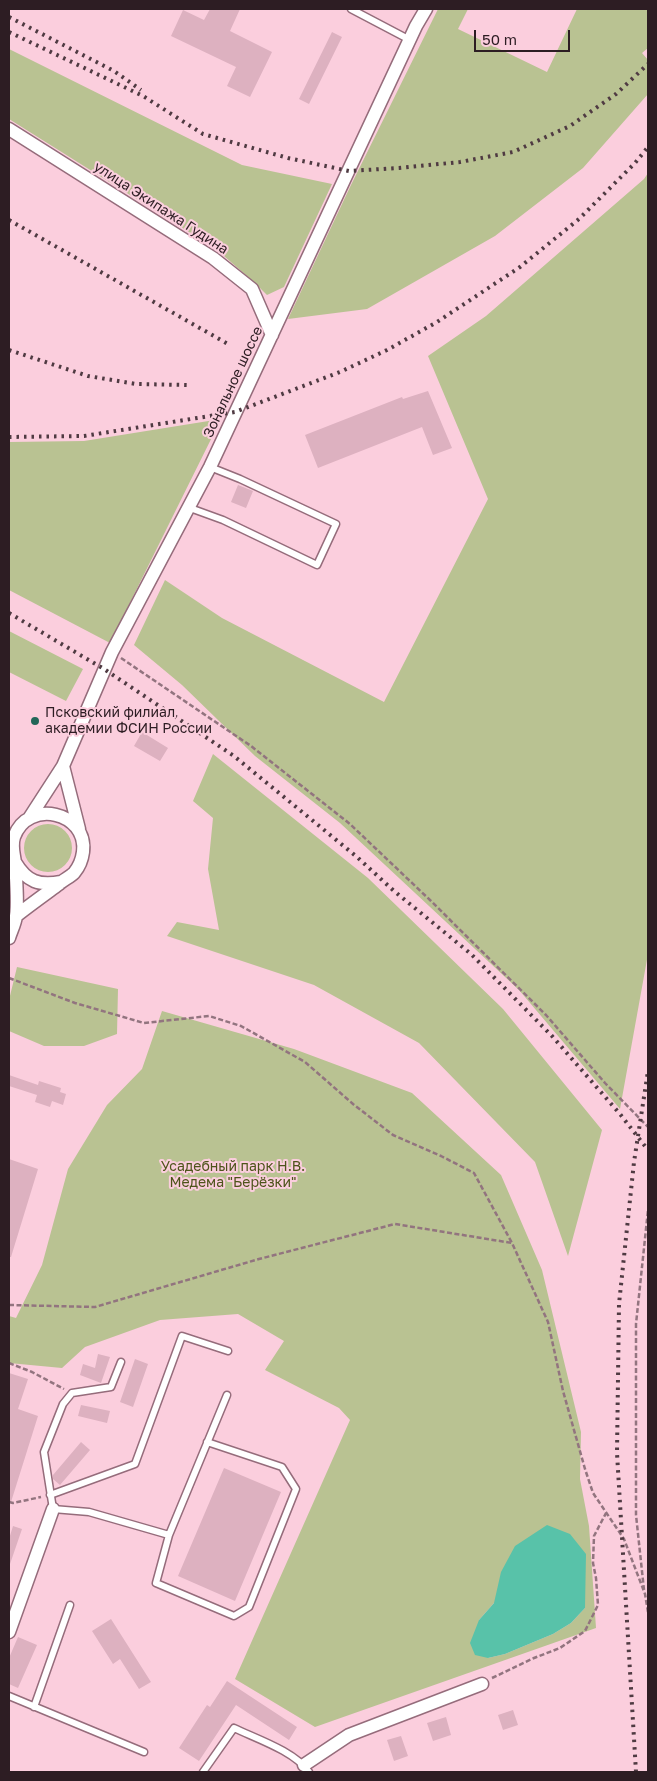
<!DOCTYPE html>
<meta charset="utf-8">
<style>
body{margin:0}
#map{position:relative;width:657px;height:1781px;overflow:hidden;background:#fbcedd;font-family:"Golos Text",sans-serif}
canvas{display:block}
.frame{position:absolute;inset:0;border:10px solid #2d1d23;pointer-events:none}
.scale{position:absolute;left:474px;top:30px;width:96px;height:22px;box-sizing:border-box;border:2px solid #2d1d23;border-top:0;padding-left:6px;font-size:15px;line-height:18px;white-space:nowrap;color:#2d1d23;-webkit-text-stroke:4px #fbcedd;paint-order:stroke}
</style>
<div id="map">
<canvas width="657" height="1781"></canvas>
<div class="frame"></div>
<div class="scale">50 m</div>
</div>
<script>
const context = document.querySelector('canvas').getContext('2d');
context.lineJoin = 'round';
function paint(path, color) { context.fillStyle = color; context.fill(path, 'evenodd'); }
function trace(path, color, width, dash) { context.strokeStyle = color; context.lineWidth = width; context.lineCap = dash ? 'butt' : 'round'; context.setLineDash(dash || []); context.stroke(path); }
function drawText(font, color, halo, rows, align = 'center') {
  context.font = font + ' "Golos Text",sans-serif'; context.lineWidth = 4; context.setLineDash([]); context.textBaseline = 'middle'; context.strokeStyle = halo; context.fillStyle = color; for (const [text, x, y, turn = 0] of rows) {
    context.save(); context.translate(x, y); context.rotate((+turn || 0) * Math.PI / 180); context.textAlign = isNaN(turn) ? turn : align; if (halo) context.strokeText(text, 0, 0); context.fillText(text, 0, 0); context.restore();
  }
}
const green = new Path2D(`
 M438,9H468L458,29L547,72L577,9H648V48L642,53L648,60V94L583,168L495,236L367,309L288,319L350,187Z
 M9,49L242,165L332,184L284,287L267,295L256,284L216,249L9,119Z
 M648,173V954L620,1109L519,990L340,823L255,756L182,685L134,645L165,580L222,618L384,702L488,499L428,356L486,316L644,179Z
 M221,419L110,643L9,590V442L84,441Z
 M9,631L83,669L66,701L9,672Z
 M213,754L368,878L503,1009L602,1130L568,1256L535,1162L419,1043L314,985L167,936L177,922L219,930L208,869L213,818L193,801Z
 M24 848a24 24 0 1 1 48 0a24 24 0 1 1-48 0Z
 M17,967L118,989L117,1034L84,1046H44L9,1031V1000Z
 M162,1011L294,1049L412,1093L501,1175L542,1270L581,1432L580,1479L589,1526L596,1628L315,1727L235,1679L350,1420L339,1408L265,1370L284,1341L238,1314L160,1320L85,1347L62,1368L9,1363V1316L16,1318L42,1265L68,1169L107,1105L142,1069ZM494,1603L585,1608L571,1623L553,1634L505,1654L488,1658L479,1620Z`);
const water = new Path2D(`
 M547,1525L570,1534L586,1554L585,1608L571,1623L553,1634L505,1654L488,1658L475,1655L470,1643L479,1620L494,1603L501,1572L515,1546Z`);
const building = new Path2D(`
 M210,9H240L230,31L272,52L250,97L227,86L236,67L171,36L183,10L204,20Z
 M332,32L342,37L309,104L299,99Z
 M428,391L452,448L433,455L422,427L318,468L305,435L402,397L403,399Z
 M238,485L253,491L246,508L231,502Z
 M142,732L168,748L160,761L134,746Z
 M9,1075L38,1085L39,1081L61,1088L60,1092L66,1094L63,1105L52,1101L50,1107L35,1102L37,1095L9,1086Z
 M9,1159L38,1169L11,1257H9Z
 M98,1354L110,1357L101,1383L80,1375L83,1364L95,1368Z
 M135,1359L148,1364L133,1407L120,1402Z
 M9,1373L28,1379L18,1409L38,1416L11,1502H9Z
 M81,1405L110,1411L107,1423L78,1416Z
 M81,1442L90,1450L60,1485L53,1479V1475Z
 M224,1468L281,1492L235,1601L178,1576Z
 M13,1526L22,1529L10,1564H9V1539Z
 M111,1619L151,1682L139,1689L120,1659L113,1664L92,1631Z
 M18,1637L37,1645L18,1688L9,1684V1658Z
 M227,1681L297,1727L289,1740L236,1705L199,1761L179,1748L207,1705L210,1707Z
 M513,1710L518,1725L503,1730L498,1715Z
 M446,1717L451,1735L433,1741L427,1723Z
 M401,1736L408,1756L394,1761L387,1740Z`);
const path = new Path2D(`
 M121,658L251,746L350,824L431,901L546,1015L605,1083L648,1127
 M9,978L75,1003L144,1023L209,1016L241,1026L305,1062L353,1104L393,1135L441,1156L474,1173L512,1243
 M9,1305L95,1307L259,1259L395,1224L512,1243L548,1322L563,1391L585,1469L593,1493L624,1539L645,1594L648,1612
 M9,1363L32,1372L64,1389
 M9,1502L13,1503L41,1497
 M644,1590L636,1515V1324L648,1210
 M492,1678L534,1658L560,1648L585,1631L598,1605L596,1578L593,1563L594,1536L606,1513`);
const service = new Path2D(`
 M351,9L410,40
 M190,508L223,520L317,565L336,524L240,479L210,467
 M121,1362L111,1387L72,1393L63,1404L44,1452L53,1509L89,1512L169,1535L227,1395
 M50,1495L135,1464L182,1336L228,1351
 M169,1535L156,1583L234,1616L249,1607L296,1489L282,1467L207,1442
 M9,1696L144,1752
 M34,1707L70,1605
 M203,1772L234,1728C257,1739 294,1751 309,1772`);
const minor = new Path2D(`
 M9,129L213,258L252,289L272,335
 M63,766L79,829
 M30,817L63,766L112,652L210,467L416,26L426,9
 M15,862C27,882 39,886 61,882
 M9,938C11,931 15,924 16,916C18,904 16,876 15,863C14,854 11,846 14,837C28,798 88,812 83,852C82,860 79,867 74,873C70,877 63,880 59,884C44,895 30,905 16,916
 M9,1632L53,1509
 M304,1765L349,1735L482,1684`);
const rail = new Path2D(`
 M9,17L114,71L141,90
 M9,32L143,96L203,134L288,158L349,171L399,168L460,162L513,152L570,126L616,94L648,64
 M9,220L228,344
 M9,350L88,376L136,384L188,385
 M9,437L84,436L235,412L340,372L387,350L437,322L520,267L579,219L635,163L648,147
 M9,613L104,669L234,756L357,857L394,891L471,954L552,1036L620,1114L648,1150
 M636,1772L617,1453L619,1304L634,1162L648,1071`);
const markers = [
 [35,721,5,"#226658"]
];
const streetNames = [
 ["улица Экипажа Гудина",161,208,33],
 ["Зональное шоссе",233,382,-65]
];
const poiNames = [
 ["Псковский филиал",45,713],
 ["академии ФСИН России",45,729]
];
const parkNames = [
 ["Усадебный парк Н.В.",233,1167],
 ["Медема \"Берёзки\"",233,1183]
];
paint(green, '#b9c292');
paint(water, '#58c2a9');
paint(building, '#ddb1c0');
trace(service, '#956c7b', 9);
trace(minor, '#956c7b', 15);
trace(path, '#92747f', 2.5, [5, 2.5]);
trace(service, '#fff', 6);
trace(minor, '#fff', 12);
trace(rail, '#4f3a42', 4, [2.5, 5]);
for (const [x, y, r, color] of markers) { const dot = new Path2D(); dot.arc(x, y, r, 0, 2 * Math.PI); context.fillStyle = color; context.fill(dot); trace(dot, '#fbcedd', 2); }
drawText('14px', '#2d1d23', '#fbcedd', streetNames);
drawText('14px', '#2d1d23', '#fbcedd', poiNames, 'left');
drawText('14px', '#4d541a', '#fbcedd', parkNames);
</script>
